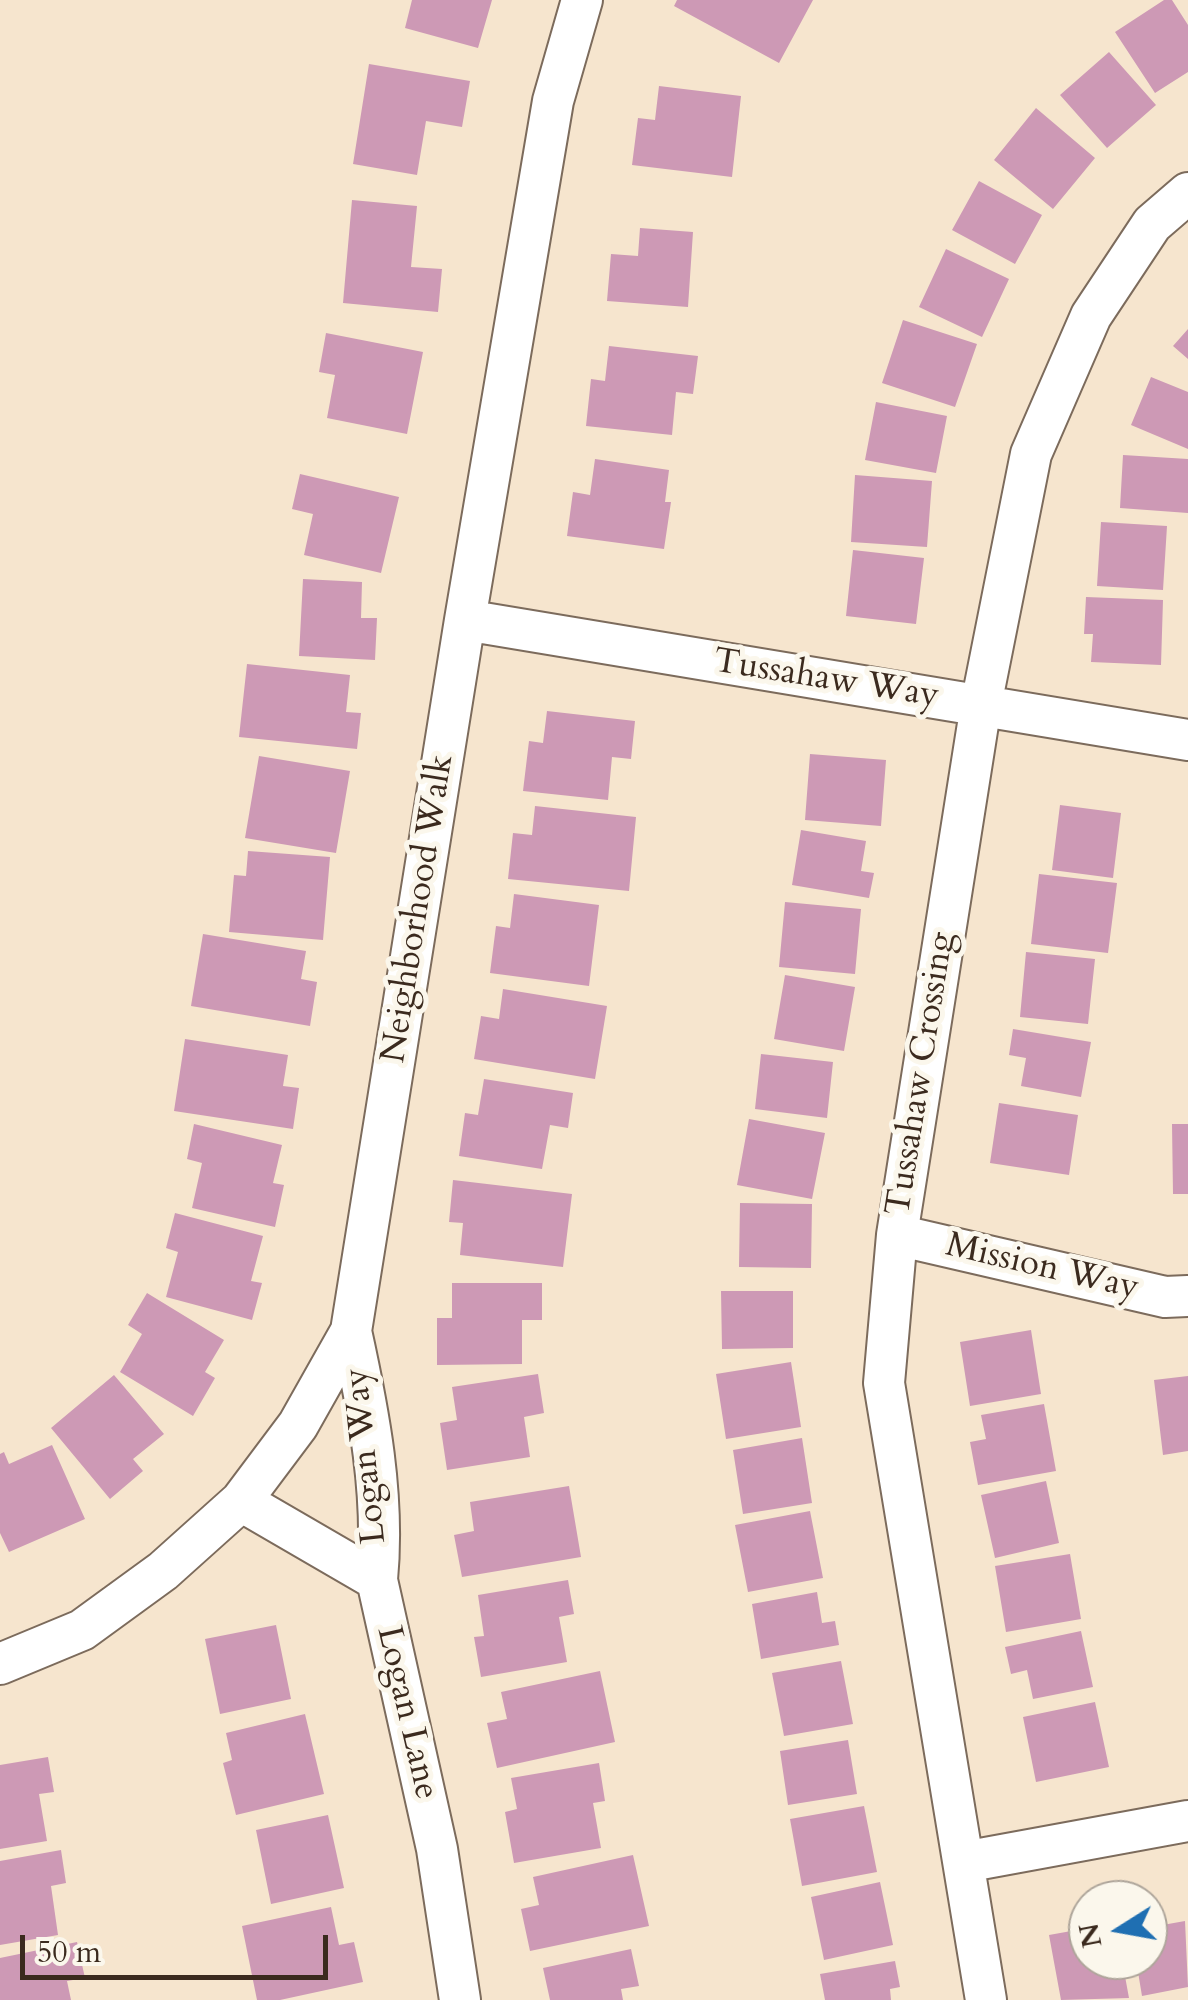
<!DOCTYPE html>
<style>
body{margin:0}
#map{position:relative;width:1188px;height:2000px;overflow:hidden;background:#f6e5ce;font-family:Cardo,serif}
canvas{display:block}
.north{position:absolute;left:1068px;top:1880px;width:100px;height:100px;box-sizing:border-box;background:#fbf7ec;border:2px solid #aea59a;border-radius:50%;rotate:259deg;font-size:28px;font-weight:700;line-height:40px;text-align:center;color:#3b2a1e}
.north::after{content:'';display:block;margin:auto;width:35px;height:45px;background:#1f6fb2;clip-path:polygon(50% 0,100% 100%,50% 72%,0 100%)}
.scale{position:absolute;left:20px;top:1935px;width:308px;height:45px;box-sizing:border-box;border:5px solid #3b2a1e;border-top:0;padding-left:12px;font-size:30px;line-height:35px;white-space:nowrap;color:#3b2a1e;-webkit-text-stroke:8px #fbf7ec;paint-order:stroke}
</style>
<div id="map">
<canvas width="1188" height="2000"></canvas>
<div class="north">N</div>
<div class="scale">50 m</div>
</div>
<script>
const context = document.querySelector('canvas').getContext('2d');
context.lineJoin = 'round';
function paint(path, color) { context.fillStyle = color; context.fill(path, 'evenodd'); }
function trace(path, color, width, dash) { context.strokeStyle = color; context.lineWidth = width; context.lineCap = dash ? 'butt' : 'round'; context.setLineDash(dash || []); context.stroke(path); }
function drawText(font, color, halo, rows, align = 'center') {
  context.font = font + ' Cardo,serif'; context.lineWidth = 10; context.setLineDash([]); context.textBaseline = 'middle'; context.strokeStyle = halo; context.fillStyle = color; for (const [text, x, y, turn = 0] of rows) {
    context.save(); context.translate(x, y); context.rotate((+turn || 0) * Math.PI / 180); context.textAlign = isNaN(turn) ? turn : align; if (halo) context.strokeText(text, 0, 0); context.fillText(text, 0, 0); context.restore();
  }
}
const building = new Path2D(`
 M412,0H492L478,48L405,28Z
 M677,0H813L779,63L674,6Z
 M1164,0H1172L1188,25V72L1155,93L1115,32Z
 M1109,52L1156,105L1107,148L1060,95Z
 M369,64L470,81L462,127L426,121L417,175L353,164Z
 M659,86L741,96L732,177L632,165L638,118L655,120Z
 M1036,108L1095,158L1053,209L994,160Z
 M979,181L1042,215L1015,264L952,230Z
 M352,200L417,206L411,267L442,269L438,312L343,303Z
 M640,228L693,232L688,307L607,301L611,254L638,256Z
 M946,249L1009,279L982,337L919,307Z
 M903,320L977,344L955,407L882,383Z
 M1188,329V359L1173,346Z
 M326,333L423,352L407,434L327,418L335,375L319,372Z
 M609,346L698,356L693,394L676,392L672,435L586,426L591,379L605,381Z
 M1151,377L1188,392V449L1131,425Z
 M876,402L947,416L936,473L865,460Z
 M1123,455L1188,459V513L1120,508Z
 M595,459L669,470L665,502H671L664,549L567,536L573,492L590,495Z
 M300,474L399,497L381,573L304,555L313,514L292,509Z
 M855,475L932,481L927,547L851,542Z
 M1101,522L1167,526L1163,590L1097,586Z
 M853,550L924,558L916,624L846,616Z
 M303,579L362,582L361,618H377L375,660L299,656Z
 M1086,597L1163,600L1161,665L1091,662L1093,634H1084Z
 M247,664L350,675L346,712L361,713L357,749L239,737Z
 M547,711L635,721L631,759L612,757L608,800L523,791L529,741L543,743Z
 M810,754L886,760L881,826L805,820Z
 M259,756L350,771L336,853L245,838Z
 M1060,805L1121,813L1113,878L1052,870Z
 M535,806L636,817L629,891L508,879L513,833L532,835Z
 M801,830L866,841L861,871L874,873L869,898L792,885Z
 M248,851L330,857L323,940L229,932L234,875L246,876Z
 M1039,874L1117,883L1108,953L1031,944Z
 M514,894L599,905L589,986L490,973L496,926L510,928Z
 M785,902L861,909L855,974L779,967Z
 M203,934L306,951L301,979L317,982L310,1026L191,1006Z
 M1026,952L1095,959L1088,1024L1020,1017Z
 M785,975L855,987L844,1051L774,1039Z
 M503,989L607,1006L595,1079L474,1059L481,1016L499,1019Z
 M1013,1029L1091,1042L1081,1097L1021,1086L1026,1058L1009,1055Z
 M185,1039L288,1055L283,1086L299,1088L293,1129L174,1111Z
 M761,1054L833,1062L827,1118L755,1109Z
 M484,1079L573,1093L568,1128L550,1125L542,1169L459,1156L465,1113L478,1115Z
 M999,1103L1078,1115L1069,1175L990,1163Z
 M749,1119L825,1133L812,1199L737,1185Z
 M194,1124L282,1145L273,1183L284,1185L275,1227L192,1208L202,1163L187,1159Z
 M1172,1124H1188V1194H1173Z
 M453,1180L572,1194L563,1267L460,1255L463,1223L449,1222Z
 M740,1203L812,1204L811,1268L739,1267Z
 M175,1213L263,1236L251,1281L262,1283L252,1320L166,1297L178,1252L166,1248Z
 M452,1283H542V1320H522V1364L437,1365V1318H452Z
 M721,1291H793V1348L722,1349Z
 M147,1293L224,1340L205,1372L215,1378L193,1416L120,1372L142,1334L128,1325Z
 M1031,1330L1041,1394L970,1406L960,1342Z
 M791,1362L801,1427L726,1439L716,1374Z
 M538,1374L544,1413L524,1417L530,1457L447,1470L440,1423L457,1420L452,1387Z
 M114,1375L164,1434L133,1459L143,1471L110,1499L51,1428Z
 M1188,1376V1451L1163,1455L1154,1380Z
 M1044,1404L1056,1471L978,1485L970,1442L986,1439L981,1415Z
 M802,1438L812,1503L743,1514L733,1450Z
 M52,1445L85,1519L9,1552L0,1533V1454L4,1452L9,1464Z
 M1046,1481L1059,1543L995,1558L981,1495Z
 M569,1486L581,1557L462,1577L454,1535L474,1531L470,1502Z
 M810,1511L823,1578L748,1592L735,1525Z
 M1070,1554L1081,1619L1006,1632L995,1566Z
 M568,1580L574,1614L559,1617L567,1662L481,1677L474,1637L484,1636L478,1595Z
 M817,1592L822,1623L835,1621L839,1645L761,1659L752,1604Z
 M276,1625L291,1699L220,1714L205,1639Z
 M1081,1631L1093,1687L1033,1699L1027,1670L1011,1674L1005,1647Z
 M841,1661L853,1724L784,1736L772,1673Z
 M600,1671L615,1742L497,1768L487,1723L507,1719L501,1692Z
 M1095,1702L1109,1767L1036,1782L1023,1717Z
 M305,1714L324,1794L236,1815L223,1763L232,1760L226,1733Z
 M848,1740L857,1794L788,1805L780,1751Z
 M48,1757L54,1792L39,1794L47,1841L0,1849V1765Z
 M599,1763L605,1801L593,1803L601,1848L514,1863L505,1812L517,1809L511,1778Z
 M864,1806L877,1872L802,1886L790,1819Z
 M328,1815L344,1888L271,1904L256,1830Z
 M61,1850L66,1883L51,1886L58,1935L0,1945V1861Z
 M633,1855L649,1926L530,1951L521,1909L539,1905L533,1877Z
 M880,1882L893,1945L824,1960L811,1897Z
 M331,1907L339,1945L354,1942L363,1982L280,2000H257L242,1926Z
 M1154,1914L1157,1926L1185,1921L1188,1987L1142,1996L1136,1960H1148V1915Z
 M1088,1928V1960H1122L1129,1998L1061,2000L1049,1935Z
 M77,1942L85,1978L67,1981L71,2000H0V1958Z
 M631,1949L639,1986L621,1989L623,2000H550L543,1968Z
 M895,1961L900,1987L890,1989L891,2000H825L820,1974Z`);
const minor = new Path2D(`
 M465,620L1188,740
 M897,1235L1165,1297L1188,1296
 M351,1331C369,1413 385,1496 377,1580
 M241,1501L377,1580L437,1849L460,2000
 M0,1664L82,1630L163,1571L241,1501L298,1425L351,1331L465,620L553,101L582,0
 M964,1862L1188,1821
 M986,2000L884,1383L897,1235L981,705L1031,454L1091,316L1152,224L1188,193`);
const streetNames = [
 ["Tussahaw Way",826,680,9],
 ["Neighborhood Walk",419,909,-81],
 ["Tussahaw Crossing",922,1074,-81],
 ["Mission Way",1042,1268,13],
 ["Logan Way",367,1456,-96],
 ["Logan Lane",406,1713,77]
];
paint(building, '#cd99b5');
trace(minor, '#7c6b5c', 44);
trace(minor, '#fff', 40);
drawText('35px', '#3b2a1e', '#fbf7ec', streetNames);
</script>
